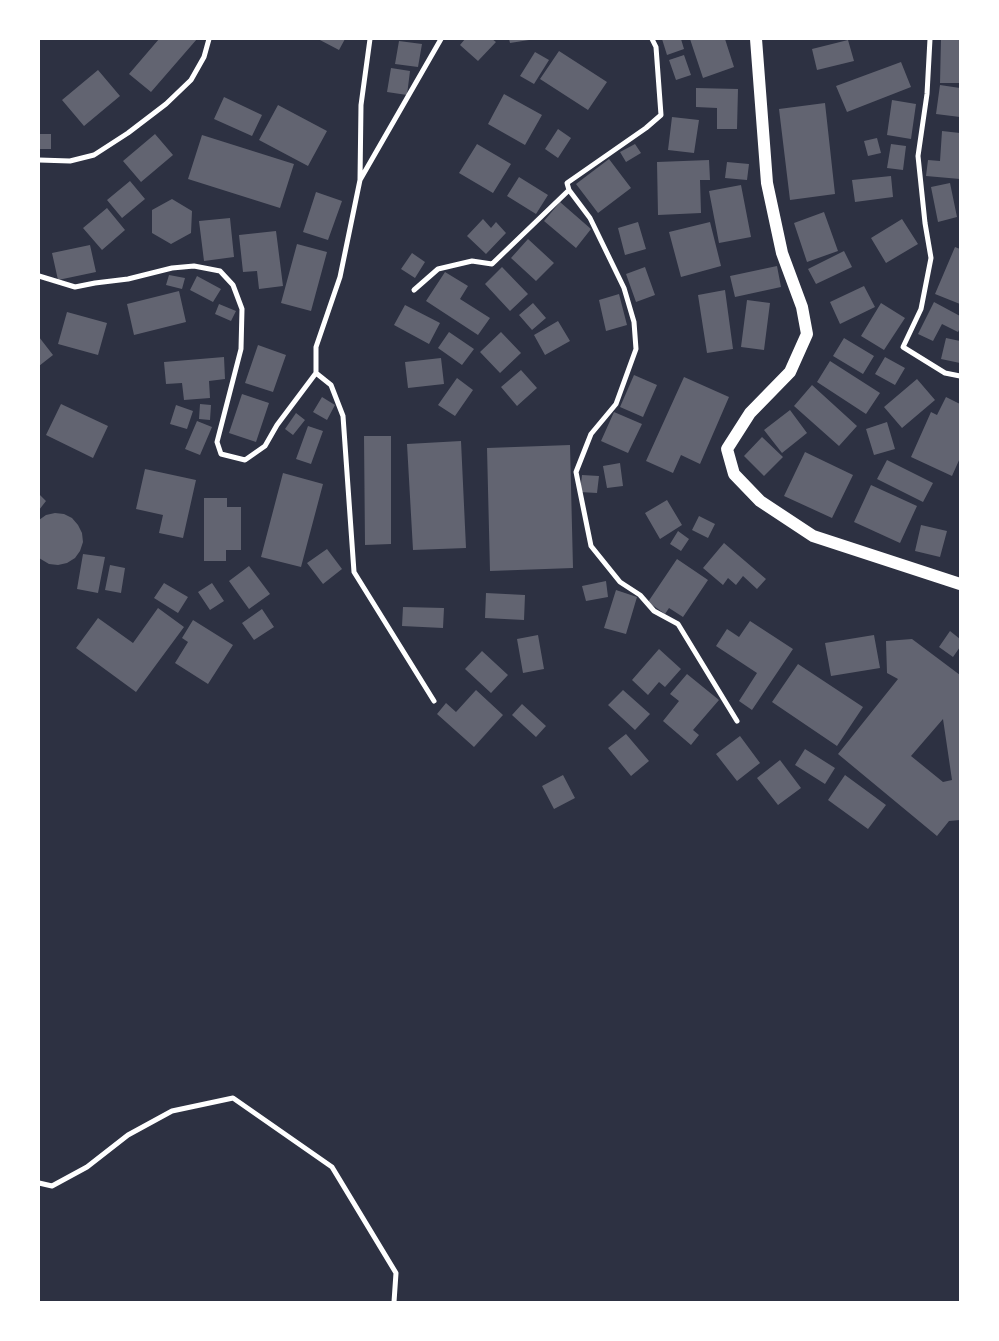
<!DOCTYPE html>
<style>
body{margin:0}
#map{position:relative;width:999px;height:1341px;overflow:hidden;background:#2d3142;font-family:"PT Sans",sans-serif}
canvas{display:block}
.frame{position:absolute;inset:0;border:40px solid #fff;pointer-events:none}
</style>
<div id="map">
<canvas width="999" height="1341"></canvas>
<div class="frame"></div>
</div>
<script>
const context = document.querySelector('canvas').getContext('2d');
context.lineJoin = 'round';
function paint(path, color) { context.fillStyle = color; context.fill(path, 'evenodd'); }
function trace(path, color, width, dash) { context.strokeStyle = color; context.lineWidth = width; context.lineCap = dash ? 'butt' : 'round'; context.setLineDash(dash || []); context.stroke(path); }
const building = new Path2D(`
 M159,39H197L151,92L129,74Z
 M318,39H345L339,50Z
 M465,39H492L496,42L478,61L460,45Z
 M509,39H529V40L510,43Z
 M662,39H681L684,49L667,55Z
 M690,39H725L734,67L703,78Z
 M941,39H960V83H940Z
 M848,40L854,61L817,70L812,49Z
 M399,41L422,44L418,67L395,64Z
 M559,51L607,82L588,110L540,79Z
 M535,52L549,60L534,84L520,76Z
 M684,55L691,75L676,80L669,60Z
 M901,62L911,87L847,112L836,86Z
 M391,68L410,71L407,95L387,92Z
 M98,70L120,96L84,126L62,100Z
 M940,85L960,88V117L936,114Z
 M696,88L738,89L737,129H717V108L696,107Z
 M504,94L542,115L525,145L488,124Z
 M224,97L262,115L252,136L214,119Z
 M892,100L916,104L911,139L887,135Z
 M825,103L835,194L790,200L779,109Z
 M278,105L327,131L308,166L259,140Z
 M672,117L699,120L694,153L668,150Z
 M558,129L571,138L558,158L545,149Z
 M942,131L960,133V179L926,176L928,160L940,161Z
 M39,134H51V149H39Z
 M155,134L173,155L141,182L123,161Z
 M202,135L294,164L280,208L188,179Z
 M877,138L881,153L868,156L864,141Z
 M477,144L511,164L493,193L459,173Z
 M635,144L641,153L626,162L620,152Z
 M891,144L906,146L903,170L887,168Z
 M609,159L631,188L598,213L576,184Z
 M709,160L710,180H700L701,213L658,215L657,162Z
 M727,162L749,164L747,180L725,178Z
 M891,176L893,197L855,202L852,180Z
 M519,177L548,195L536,214L507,196Z
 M130,181L145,199L122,218L107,200Z
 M950,183L957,217L938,222L931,187Z
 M741,185L751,237L719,243L709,191Z
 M316,192L342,201L328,240L303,232Z
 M172,199L192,211L191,233L171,244L152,233V210Z
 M560,202L591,229L576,248L544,221Z
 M107,208L125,230L102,250L83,228Z
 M824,212L838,251L807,262L794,223Z
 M230,218L234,257L204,261L199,221Z
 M483,219L491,228L496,222L506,233L486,254L467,236Z
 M902,219L918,244L886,263L871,238Z
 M638,222L646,249L625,255L618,228Z
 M710,222L721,266L681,277L669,232Z
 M276,231L283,286L259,289L257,271L243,272L239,235Z
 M528,239L554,263L536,281L511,258Z
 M297,244L327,252L311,311L281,303Z
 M90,245L96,272L58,280L52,253Z
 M955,247L960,249V304L935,294Z
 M844,251L852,267L816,284L808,269Z
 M412,253L425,262L415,278L401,269Z
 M777,266L781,287L735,297L730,276Z
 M502,267L528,294L510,311L485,284Z
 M645,267L655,295L636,302L626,274Z
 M445,272L468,286L460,299L490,318L478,335L426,301Z
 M169,275L185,278L182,289L166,285Z
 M197,276L221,289L213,302L190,290Z
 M864,286L875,307L840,324L830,302Z
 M725,290L733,349L707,353L698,295Z
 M179,291L186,322L134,335L127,304Z
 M619,294L627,325L606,331L599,300Z
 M747,300L770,303L764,350L741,347Z
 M934,302L960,316V328L958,332L942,324L933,341L918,334Z
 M533,303L546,318L532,330L519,315Z
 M881,303L905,318L884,350L861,336Z
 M219,304L236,311L231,321L215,314Z
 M405,305L440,323L429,344L394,325Z
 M67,312L107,323L98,355L58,344Z
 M558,321L570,341L545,355L534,335Z
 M449,332L474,349L462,365L438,348Z
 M501,332L521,353L500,373L480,352Z
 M39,337L53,355L39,366Z
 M844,338L874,356L863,374L833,356Z
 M946,338L960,341V363L941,359Z
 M258,345L286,355L273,392L245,383Z
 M224,357L225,379L209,381L210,398L184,400L182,383L166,384L164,362Z
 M885,357L905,368L895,385L875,374Z
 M441,358L444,384L408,388L405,362Z
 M830,361L880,393L866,414L817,382Z
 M521,370L537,388L517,406L501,387Z
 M634,375L657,385L643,417L620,407Z
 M684,377L729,397L700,464L681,455L673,473L646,461Z
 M457,378L473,390L455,416L438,405Z
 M917,379L935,400L902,428L884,407Z
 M812,385L857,426L839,446L794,406Z
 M242,394L269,403L256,442L229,433Z
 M322,397L335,405L327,420L313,412Z
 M946,397L960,404V458L952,476L911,457L931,412L937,415Z
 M61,404L108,426L93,458L46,435Z
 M200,404L211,405L210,420L199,419Z
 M176,405L193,411L187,429L170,424Z
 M790,410L807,433L782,453L764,430Z
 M614,412L642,424L628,453L601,441Z
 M296,413L305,420L293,435L285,429Z
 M197,421L212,427L200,455L185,449Z
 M887,422L895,449L874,455L866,429Z
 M308,426L323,431L311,464L296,459Z
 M364,436H391V544L365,545Z
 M762,437L783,457L764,476L744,456Z
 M461,441L466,548L413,550L407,444Z
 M570,445L573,568L490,571L487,448Z
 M805,452L853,475L832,518L784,496Z
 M887,460L933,483L923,502L877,479Z
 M620,463L623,486L607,488L603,466Z
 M145,469L196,480L183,538L159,533L163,515L136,509Z
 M283,473L323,484L301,567L261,557Z
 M582,475L599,476L597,493L580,492Z
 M871,485L917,506L900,543L854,522Z
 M39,494L46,501L39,510Z
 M204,498H227V507H241V550H226V561H204Z
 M667,500L682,525L660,539L645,513Z
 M55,513L64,514L72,518L78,525L82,533L83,542L80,551L75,558L67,563L58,565L49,564L39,558V520L46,515Z
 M699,516L715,524L708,538L692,530Z
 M921,525L947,531L940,557L915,551Z
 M678,531L689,539L681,551L670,544Z
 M724,543L766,579L757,589L743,576L736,585L728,578L723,585L703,568Z
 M327,549L342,569L323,584L307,563Z
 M83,554L105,557L98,593L77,589Z
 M677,559L708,580L683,617L669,608L665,614L648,602Z
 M110,565L125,568L121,593L105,590Z
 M249,566L270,594L249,609L229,581Z
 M606,581L608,597L586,601L582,586Z
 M164,583L188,597L178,613L154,598Z
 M212,583L224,601L210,610L198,592Z
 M616,590L637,597L626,634L604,628Z
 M486,593L525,595L524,620L485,618Z
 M403,607L444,608L443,628L402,626Z
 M158,608L184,627L136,692L76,648L98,618L133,643Z
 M262,609L274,627L254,640L242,623Z
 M193,620L233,645L208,684L175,663L188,642L182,638Z
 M750,621L793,649L752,710L739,701L757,673L716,646L727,629L739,637Z
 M950,631L960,639V647L953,657L939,647Z
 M538,635L544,669L523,673L517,639Z
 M874,635L880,668L831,676L825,643Z
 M912,639L960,675V820L949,821L937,836L838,754L898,679L887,673L886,641ZM943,719L952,780L943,782L911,756Z
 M659,649L681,669L665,687L659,682L648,695L632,680Z
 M482,651L508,675L491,693L465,669Z
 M798,664L863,707L837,746L772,702Z
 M687,674L719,700L693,730L699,735L691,745L663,721L679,701L670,694Z
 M476,690L503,715L474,747L437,714L446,703L456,712Z
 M623,690L650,714L635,730L608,705Z
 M522,704L546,726L536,737L512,715Z
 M626,734L649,761L631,776L608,748Z
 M740,736L760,763L737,781L716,754Z
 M805,749L835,768L825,784L795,765Z
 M780,760L801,788L778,805L757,778Z
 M563,775L575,798L554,809L542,786Z
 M845,775L886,805L868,829L828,800Z`);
const minor = new Path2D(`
 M652,39L656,47L661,115L646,128L567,183L569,190L590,218L624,288L634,322L636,349L616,404L591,434L576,472L591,546L620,582L640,595L654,611L678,624L737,721
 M930,39L927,94L918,156L925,223L931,258L921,309L903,347L945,373L960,376
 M39,160L70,161L94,155L128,133L166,104L191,80L204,57L209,39
 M360,180L361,105L370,39
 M39,276L75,287L95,283L128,279L172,268L194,266L220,271L233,285L242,309L241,349L217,442L221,454L245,460L265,446L277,425L316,373
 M414,290L438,269L472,261L492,264L569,190
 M434,701L354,572L343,416L331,385L316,373V347L340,277L360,180L441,39
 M39,1183L52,1186L87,1167L128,1135L172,1111L233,1098L332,1167L396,1273L394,1302`);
const primary = new Path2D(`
 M756,39L767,183L782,253L802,307L807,334L790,372L750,413L727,449L734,474L760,501L813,536L960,584`);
paint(building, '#626471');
trace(minor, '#fff', 5);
trace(primary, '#fff', 12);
</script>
